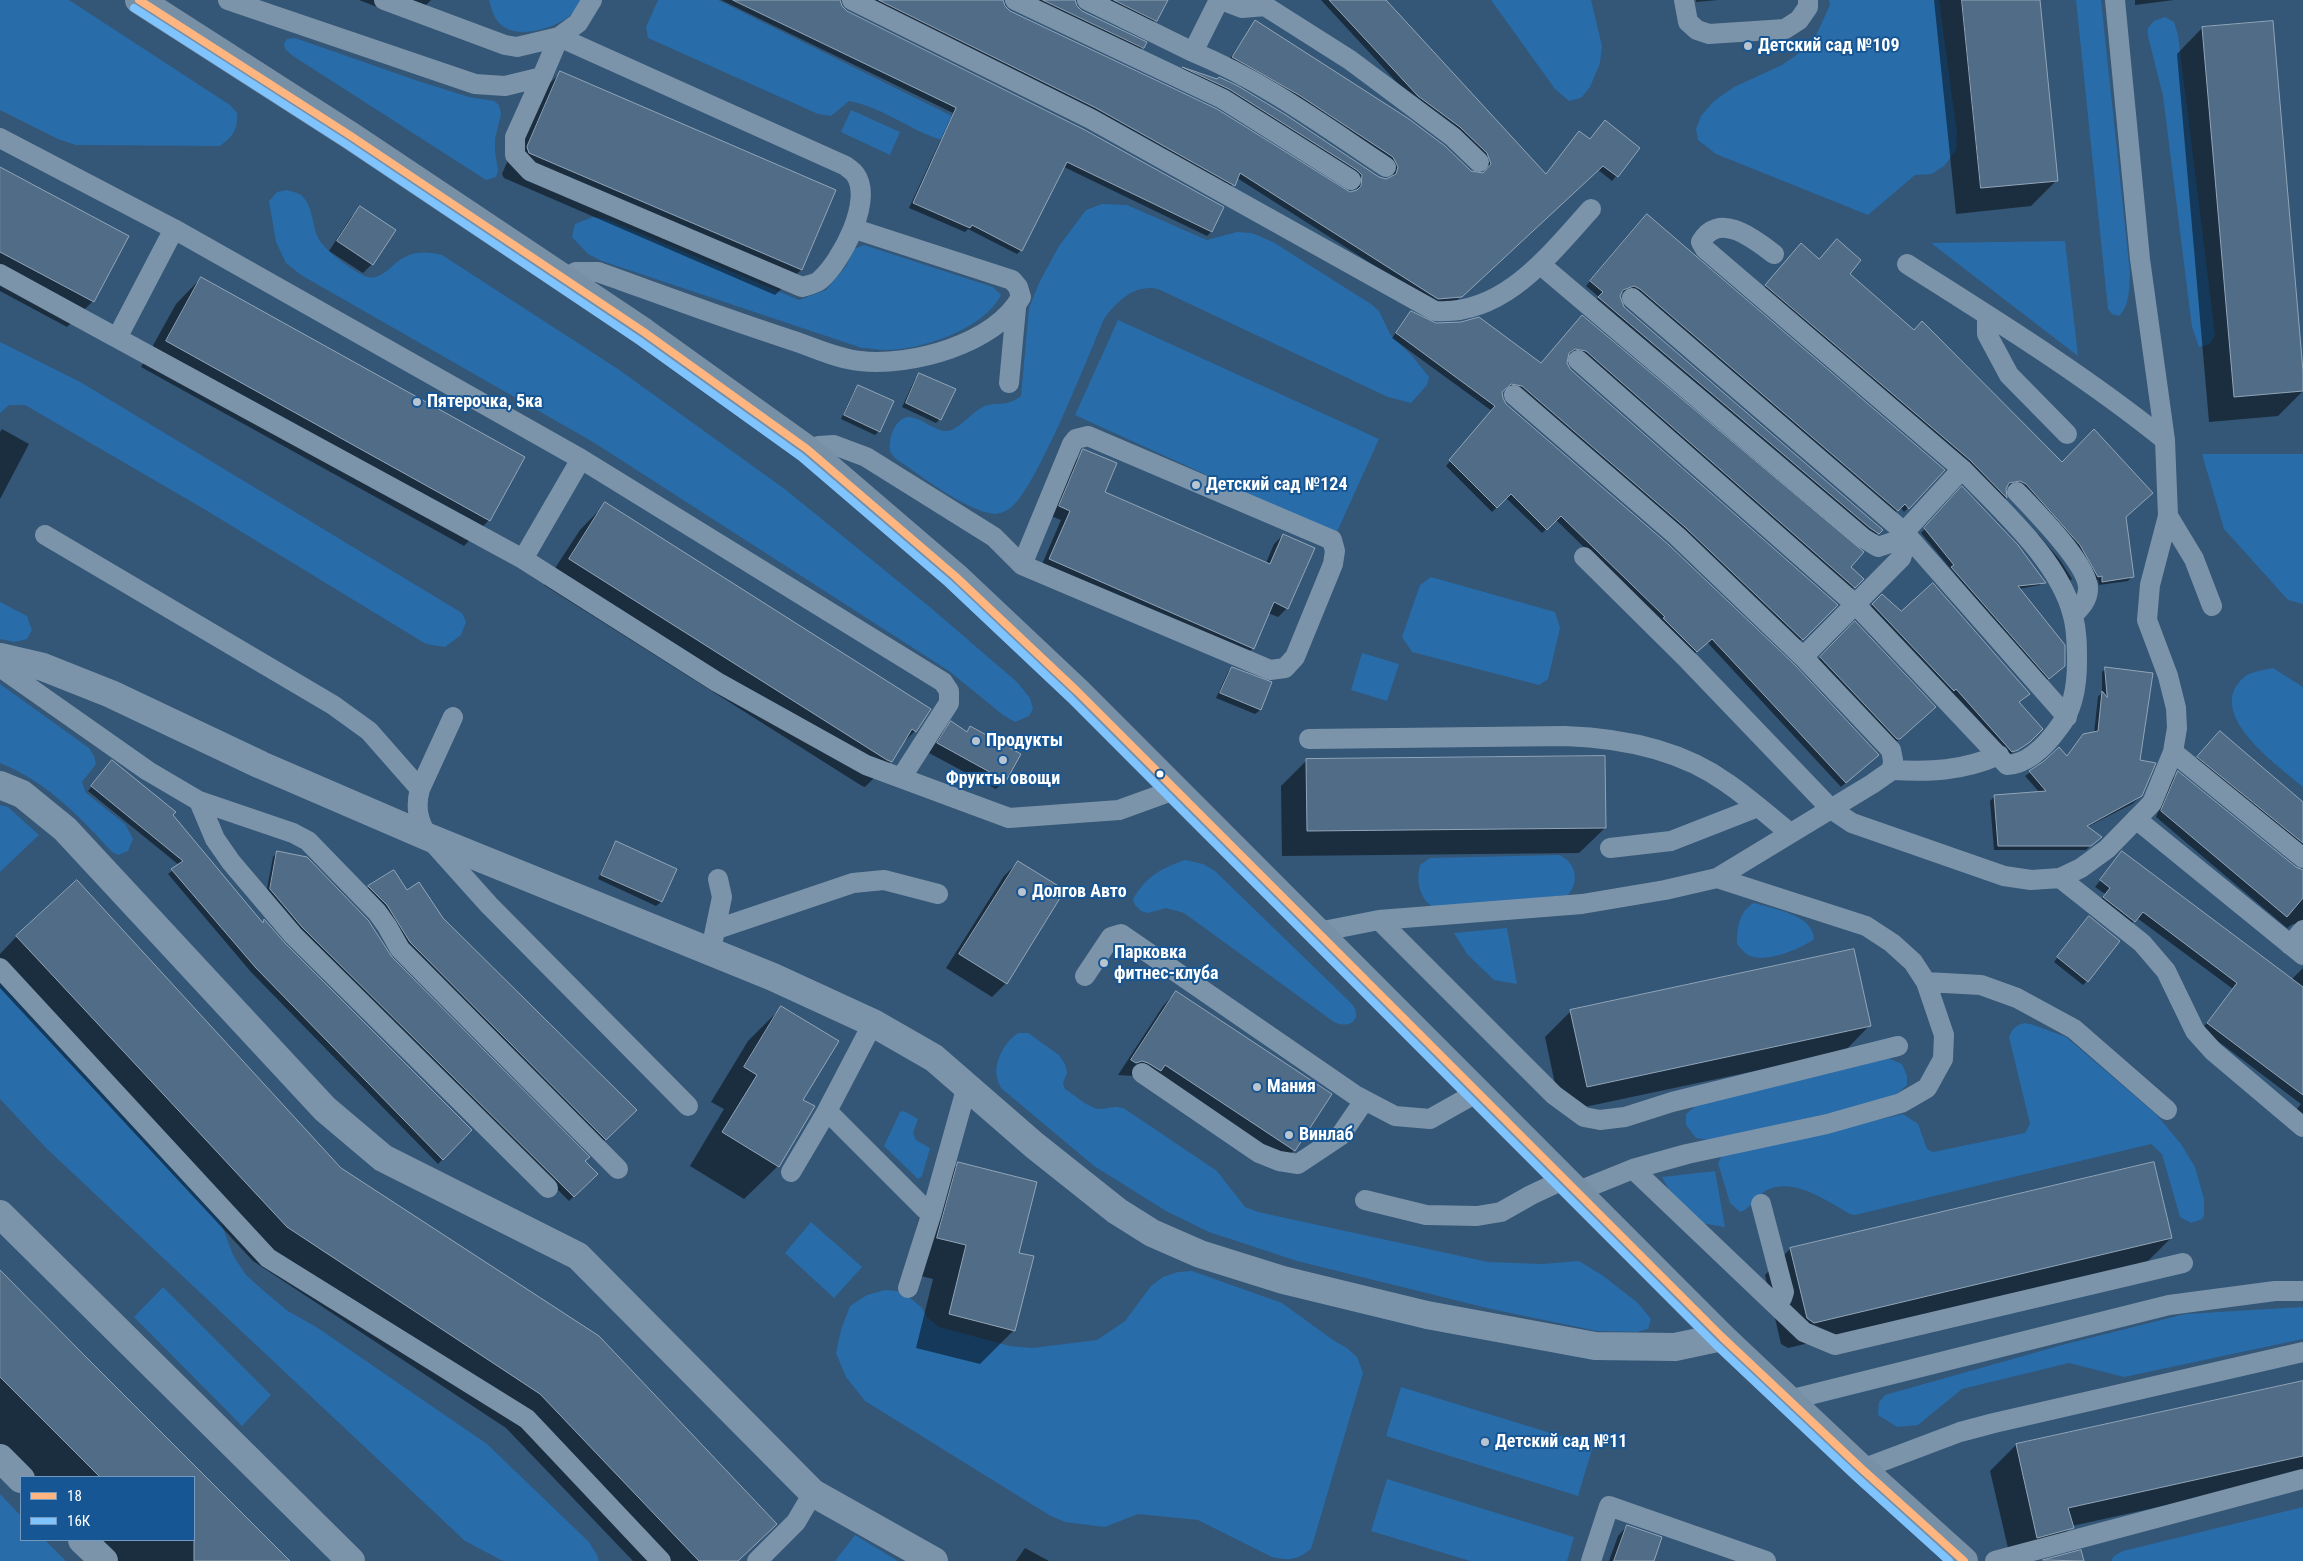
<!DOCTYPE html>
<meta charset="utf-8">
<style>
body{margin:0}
#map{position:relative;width:2303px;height:1561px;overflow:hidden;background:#345677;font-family:"Roboto Condensed",sans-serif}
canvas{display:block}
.legend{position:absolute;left:20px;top:1476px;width:175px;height:65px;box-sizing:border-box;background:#175694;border:1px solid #749abf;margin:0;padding:6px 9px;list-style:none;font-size:15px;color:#fff}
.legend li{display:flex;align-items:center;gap:10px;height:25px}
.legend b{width:25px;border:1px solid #749abf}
</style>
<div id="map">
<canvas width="2303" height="1561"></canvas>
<ul class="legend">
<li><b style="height:6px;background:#ffb580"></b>18</li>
<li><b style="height:6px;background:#80c4ff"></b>16К</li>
</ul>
</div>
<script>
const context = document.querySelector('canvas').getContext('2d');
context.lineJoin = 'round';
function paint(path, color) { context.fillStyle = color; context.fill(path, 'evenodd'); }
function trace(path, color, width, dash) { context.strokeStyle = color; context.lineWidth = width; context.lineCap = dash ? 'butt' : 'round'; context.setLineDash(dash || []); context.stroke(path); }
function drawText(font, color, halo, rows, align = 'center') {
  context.font = font + ' "Roboto Condensed",sans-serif'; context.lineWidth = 4; context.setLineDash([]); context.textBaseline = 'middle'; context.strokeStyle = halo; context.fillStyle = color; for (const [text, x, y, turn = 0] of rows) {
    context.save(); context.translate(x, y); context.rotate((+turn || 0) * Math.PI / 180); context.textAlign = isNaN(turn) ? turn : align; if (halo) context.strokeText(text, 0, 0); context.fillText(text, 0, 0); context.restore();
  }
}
const green = new Path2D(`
 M0,0H69L230,105L237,113C238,130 233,136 220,146L76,145L58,139L0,110Z
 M489,0H582C579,4 577,9 573,13C559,27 522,39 504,27C494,21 492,10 489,0Z
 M658,0H718L970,125L947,141C913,134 887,108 849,101L831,116L818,114L648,38L646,27Z
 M1491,0H1591L1602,46L1600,63L1590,87L1581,98L1569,101L1555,89Z
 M1829,0H1939L1957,134L1956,150L1945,165L1932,174L1915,175L1868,215L1716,154L1698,140L1696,129L1701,116L1714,101L1734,87L1782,65L1812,44L1830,5Z
 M2076,0H2101L2130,273C2129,289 2130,305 2119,316L2112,314L2108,309Z
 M2165,17L2174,22L2178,35L2215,335L2210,344L2199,347L2192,327L2163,96L2148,36V28L2154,21Z
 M295,38L418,81L469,97L494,101L499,105L501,114L495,139V151L498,171L496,177L486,180L293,56L285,49L284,43L287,39Z
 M851,110L900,132L890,155L841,132Z
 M287,190C291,191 298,193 301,195C313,205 312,225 318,238C325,251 352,270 365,276C381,283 392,263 405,257C417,251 429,252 442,255L618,369L786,490L931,608L1017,682L1030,698L1033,709L1029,716L1015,722L1003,715L949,671L593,442L301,275L286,263L276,242L269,201L277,192Z
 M1102,204L1127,205L1207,240L1237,232L1252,233L1273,242L1371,304L1379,311L1390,334L1413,357L1429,377L1427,385L1411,403L1388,397L1158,289C1135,284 1117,301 1104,319C1089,354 1035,493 1009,509C1006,511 999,514 995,514C965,511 922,476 896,459C894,456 890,453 890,450C888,438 896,416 910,417C922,418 934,431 946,431C958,431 970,414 981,408C994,400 1004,409 1021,396L1029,308L1040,281L1059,246L1086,210Z
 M593,217L606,219L799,300L826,290L846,266L854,249L864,245L993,287L1001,295C984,329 922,350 886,350C878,350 870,348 862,348L602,261L588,254L572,237L575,224Z
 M2065,241L2078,356L1931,243Z
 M1118,320L1379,439L1336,534L1075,415Z
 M0,342L82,383L462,613L466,622L461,635L445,647L426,644L204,509L25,405H9L0,413Z
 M2202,454H2303V604L2288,600L2224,529Z
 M1431,577L1555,612L1560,628L1548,679L1539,685L1412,652L1402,637L1420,585Z
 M0,602L27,616L32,630L27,639L15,642L0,639Z
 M1362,653L1399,664L1387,701L1351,690Z
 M2273,668L2303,687V787C2280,767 2223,728 2233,693C2235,686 2241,679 2247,675C2255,671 2264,670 2273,668Z
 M0,684L89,748L94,756L96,764L82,782L86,793L125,824L133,839L128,851L118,855L112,852C79,816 47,782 0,763Z
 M0,805L8,807L39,835L0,872Z
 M1559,855C1576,862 1580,881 1568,895L1435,908C1419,900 1416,881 1420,865L1430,858Z
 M1185,860L1203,864L1215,871L1351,1003C1364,1018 1351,1030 1334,1022L1184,913L1166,908L1148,913L1141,911L1135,905L1133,899C1146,877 1161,868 1185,860Z
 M1754,903C1773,909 1813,914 1814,939C1801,949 1764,964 1748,955C1744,953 1740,947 1737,944C1737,928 1739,911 1754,903Z
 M1507,928L1517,984L1494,980L1467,954L1454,933Z
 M0,980L220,1220L233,1255L246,1275L265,1292L288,1311L318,1328L487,1444L589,1542L597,1555L599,1561H503L465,1541L47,1149L0,1099Z
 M2025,1023L2034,1025L2066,1037L2156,1114L2181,1144L2195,1167L2204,1199V1215L2202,1219L2191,1223L2180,1217L2162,1154L2151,1144L1855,1215L1850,1214C1827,1201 1794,1177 1767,1190C1756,1196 1752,1208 1740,1212L1730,1203L1718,1163L1721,1157L1725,1155L1903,1114L1918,1124L1927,1149L1933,1152L2025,1133L2030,1124L2009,1037C2012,1029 2016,1025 2025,1023Z
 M1019,1033H1028L1059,1055L1065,1064L1067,1073L1063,1083L1065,1089C1075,1095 1089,1109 1101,1109C1111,1108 1115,1105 1125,1109L1217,1171L1245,1207L1258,1212L1488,1262L1542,1264L1579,1261L1602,1275L1638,1303L1651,1319L1648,1329L1637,1332L1597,1331L1491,1309L1297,1261L1209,1232L1166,1211L1094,1166L1001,1088C1000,1085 997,1081 997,1077C993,1063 1006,1039 1019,1033Z
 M1888,1058L1902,1064L1907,1076V1085L1890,1100L1709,1140L1696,1138L1686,1125V1114L1698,1104Z
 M904,1111L918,1119L913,1133L916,1140L930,1148L922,1176L918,1179L884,1146L900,1112Z
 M1715,1171L1725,1227L1701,1223L1675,1201L1662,1177Z
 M811,1222L862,1267L834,1298L785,1253Z
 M1192,1271L1282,1303L1333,1340L1347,1348L1357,1357L1363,1373L1311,1549C1296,1560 1291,1561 1272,1557L1198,1520L1138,1514L1105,1527L1065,1522L1049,1515L865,1401L846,1377L836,1353L841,1330L850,1306L867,1295L885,1290L897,1291L909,1297L921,1307L928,1318L939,1327L1010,1346L1032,1348L1097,1340L1125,1321L1151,1286L1163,1277L1178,1272Z
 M163,1287L271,1395L242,1426L134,1317Z
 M2303,1307V1339L2124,1377L2069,1363L1962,1389L1918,1425L1897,1427L1878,1415L1879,1402L1885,1395L2062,1345L2185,1314Z
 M1401,1387L1593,1446L1578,1496L1386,1436Z
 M1387,1479L1574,1537L1567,1561H1470L1371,1531Z
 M0,1494L21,1516V1540H45L66,1561H0Z
 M2303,1507V1561H2111L2114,1556L2123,1551Z
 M855,1535L898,1561H835Z`);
const shadow = new Path2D(`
 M359,0H431L411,20Z
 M721,0H839L841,7L846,12L1223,208L1211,232L1207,236L1064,167L1021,250L1017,254L968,229L965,232L909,208L953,113Z
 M866,0H1003L1009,12L1345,191L1357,192L1358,180L1179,71L1183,68L1217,80L1379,178L1386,180L1392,177L1394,172L1228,61L1255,22L1471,172L1482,175L1487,170L1483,158L1414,101L1321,0H1384L1546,175L1590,140L1639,148L1612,181L1597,169L1456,301L1433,303L1237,178L1229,189Z
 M1030,0H1074L1081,11L1143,47L1138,52Z
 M1101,0H1167L1152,25Z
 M1696,0H1718L1696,2Z
 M1934,0H2038L2056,181L2031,206L1956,214Z
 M2135,0H2174L2135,5Z
 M2202,28L2303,383V391L2278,416L2209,422L2177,54Z
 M560,73L834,191L801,270L775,295L504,178L502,174L534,99Z
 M0,168L93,301L67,327L0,291Z
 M360,208L372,264L363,273L329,251L351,217Z
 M1643,219L1943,470L1904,512L1900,507L1893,515L1629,290L1621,293L1619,296L1623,308L1881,530L1874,537L1594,302L1599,297L1586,286Z
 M1797,249L1848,274L2061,464L2125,517L2132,576L2128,581L2099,585L2098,580H2093L2015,484L2006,487V498L2002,502L1762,290Z
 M201,278L489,520L464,546L141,367L176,304Z
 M1407,318L1435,324L1541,364L1578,322L1862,579L1849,592L1581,355L1569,353L1565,364L1569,370L1836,605L1797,644L1517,390L1505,388L1501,392V399L1505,405L1873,759L1841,787L1707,642L1692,656L1661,622L1556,520L1542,533L1506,498L1492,512L1446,466L1492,411L1392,338Z
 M920,375L940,419L936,423L902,407L915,379Z
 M858,387L879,431L875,435L841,419L854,391Z
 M2,429L29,444L0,499V432Z
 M1086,450L1103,493L1266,563L1274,544L1283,535L1287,608L1278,617L1268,613L1253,648L1244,657L1040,569L1061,520L1051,516L1076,460Z
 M1962,488L2044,581L2040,585L2018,589L2059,670L2044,682L1921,533Z
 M605,504L915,731L899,747L891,761L865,787L862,786L544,585L580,530Z
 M2038,534L2060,560L2072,579L2068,583L2035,538Z
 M1882,596L1901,613L2025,698L2018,703L2041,729L2024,746L2007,756L1868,609Z
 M1855,623L1930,711L1895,743L1816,662Z
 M1232,668L1271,683L1260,710L1255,714L1216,698L1228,672Z
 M2106,668L2141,796L2132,804L2087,827L2100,837L2086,850H1994L1990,801L1995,796L2040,793L2025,776L2045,762L2066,757L2094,733L2098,697L2102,692V672Z
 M951,723L966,732L970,728L1005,780L996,789L929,753L942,732Z
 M2215,738L2303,803V853L2193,763Z
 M1307,760L1605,828L1579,853L1282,856L1281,786Z
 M108,766L171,815L262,923L264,921L284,944L471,1130L438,1164L251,972L168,874L179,865L88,791Z
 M2178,773L2295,868L2303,870V926L2293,924L2287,928L2156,817L2172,779Z
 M616,843L675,869L661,902L656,906L598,879L612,847Z
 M277,853L391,958L596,1174L569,1201L298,931L266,894L273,857Z
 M2122,853L2291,980L2303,968V1122L2293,1114L2301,1104L2202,1029L2233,989L2137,918L2128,927L2098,903L2105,894L2095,887Z
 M1018,862L1006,983L992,997L946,968L1004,876Z
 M369,887L406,892L442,919L635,1110L601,1144L405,946L365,891Z
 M2085,922L2087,981L2083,985L2054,962Z
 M17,936L341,1169L737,1561H633L506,1428L253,1261L0,988V954Z
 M1176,992L1294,1150L1280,1164L1134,1076L1118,1075L1163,1006Z
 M782,1007L802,1100L778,1166L744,1199L690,1166L724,1109L711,1102L748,1041Z
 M1571,1011L1869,1026L1844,1052L1561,1112L1545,1037Z
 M958,1164L1018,1254L1014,1330L980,1364L916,1348L933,1279L904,1272L925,1197Z
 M2171,1238L2145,1264L1788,1348L1781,1344L1765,1275L1790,1249Z
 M0,1272L288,1561H116L95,1540H194V1477H32L0,1445Z
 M2303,1382V1475L2072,1526L2047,1553L2011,1561L1990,1471L2016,1445Z
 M1627,1526L1652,1561H1609L1618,1536Z
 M1025,1548L1049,1561H1016Z
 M2080,1552L2083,1561H2046Z`);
const building = new Path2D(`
 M733,0H840L842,6L847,11L1085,130L1224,207L1212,232L1067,162L1022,251L972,225L970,228L913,203L956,108Z
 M879,0H1003L1005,6L1010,11L1217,109L1350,192L1357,190L1361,186L1362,175L1357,170L1229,89L1182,67L1217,79L1219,77L1238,86L1286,115L1379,177L1386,179L1396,174L1398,167L1393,157L1299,95L1232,57L1255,20L1409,119L1445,146L1471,171L1483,173L1491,164L1487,153L1460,127L1418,96L1329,0H1386L1546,174L1579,131L1590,139L1605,120L1640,148L1618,177L1603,166L1462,297L1438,299L1240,173L1235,186L1096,108Z
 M1043,0H1075L1077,6L1082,11L1147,42L1144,48Z
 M1114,0H1168L1157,21Z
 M1962,0H2040L2058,181L1981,188Z
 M2273,21L2303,371V391L2234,397L2202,27Z
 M560,71L836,190L802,270L529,153L527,147Z
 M0,167L129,236L94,302L0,252Z
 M360,206L396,230L373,265L337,241Z
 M1647,214L1945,470L1909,509L1905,504L1898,511L1640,289L1634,286L1623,290L1620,296L1624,307L1883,530L1879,534L1870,528L1598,297L1603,292L1590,281Z
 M1837,239L1861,260L1850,274L1914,330L1922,321L2062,462L2094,429L2153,493L2126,517L2134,577L2102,582V576L2098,577L2080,545L2026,484L2020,481L2009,483L2006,489L2007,498L1970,460L1765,285L1801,243L1819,259Z
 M201,277L525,457L490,521L166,341Z
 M1411,311L1436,323L1461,322L1479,317L1541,363L1582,315L1864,552L1851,567L1864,579L1855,588L1586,351L1575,349L1569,353L1567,363L1570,369L1838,605L1803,640L1685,527L1522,386L1511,384L1502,392L1503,398L1506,404L1669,545L1795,665L1879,755L1846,783L1712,639L1697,652L1663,618L1665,617L1561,516L1547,530L1511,494L1497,508L1449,460L1495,406L1396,333Z
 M919,373L956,389L941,420L906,403Z
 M858,385L894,401L880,432L844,415Z
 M1083,449L1117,463L1105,492L1270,564L1283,534L1315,548L1288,609L1274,602L1254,649L1049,559L1070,511L1059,506Z
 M1962,486L2018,545L2046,583L2018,586L2065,645V666L2049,679L1951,567L1954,565L1924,528Z
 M605,502L931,709L916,732L912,729L892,762L887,760L569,559Z
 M1933,583L2030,694L2019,702L2043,729L2030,742L2018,750L2012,752L1956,689L1954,691L1872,604L1882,594L1901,611Z
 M1855,621L1936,707L1900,739H1897L1820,657Z
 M1232,667L1272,682L1261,710L1220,693Z
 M2105,667L2153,673L2140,760L2156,763L2142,796L2087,826L2102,837L2091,846H1998L1994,795L2046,791L2029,771L2044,761L2059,747L2067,756L2083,734L2098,731L2102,691L2107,697Z
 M951,721L967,732L970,726L1021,754L1006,781L937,743Z
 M2220,731L2303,802V843L2197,757Z
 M1605,756L1606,828L1307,831L1306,759Z
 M112,760L176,812L173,815L263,923L264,919L285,943L472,1130L443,1160L256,968L171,869L183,861L91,786Z
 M2178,771L2296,867L2303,870V898L2287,917L2161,811Z
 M616,841L677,869L662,902L601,875Z
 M277,851L307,857L368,920L392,957L590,1157L585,1161L598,1174L574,1197L302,927L270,889Z
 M2122,851L2303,987V1095L2207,1023L2237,983L2143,912L2135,922L2103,897L2110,888L2100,880Z
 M1018,861L1065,890L1007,984L959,954Z
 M394,870L407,890L419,882L443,918L637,1110L606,1140L410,942L387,905L368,886Z
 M77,880L341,1168L599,1336L777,1524L738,1561H699L540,1394L287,1227L16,936Z
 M2089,916L2120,941L2088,982L2057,957Z
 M1854,949L1871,1026L1587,1087L1570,1010Z
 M1176,991L1332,1094L1295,1151L1165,1065L1161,1071L1148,1063L1142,1061L1136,1063L1131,1060Z
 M781,1006L839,1041L803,1100L815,1106L779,1167L722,1132L757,1075L744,1067Z
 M958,1162L1037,1182L1019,1253L1034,1256L1015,1331L949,1314L966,1245L937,1238Z
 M2154,1162L2172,1238L1814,1323L1807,1318L1790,1248Z
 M0,1270L87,1358L290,1561H194V1477H100L0,1377Z
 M2303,1381V1456L2068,1508L2074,1528L2037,1538L2016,1444Z
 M1627,1525L1662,1537L1654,1561H1614Z
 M2081,1550L2084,1561L2043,1560Z`);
const lane = new Path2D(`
 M228,0L475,84L505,86L542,77L559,37L578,23L592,0
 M384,0L505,45L517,47L559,37L846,166C849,169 853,171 855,174C874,200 841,262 820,280C816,284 808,285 802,287L530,171L515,155V137L542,77
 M852,0L1091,119L1435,311C1504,316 1549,255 1591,209
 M1015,0L1223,99L1351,180
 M1087,0L1193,52L1219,0
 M1221,0L1242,8L1265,6L1350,60L1453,137L1479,162
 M1684,0L1688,22L1697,30L1709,34L1785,29L1799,20L1808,7V0
 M1193,52C1262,80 1324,126 1386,167
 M0,138L174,229L117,338L523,559L717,682L866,765L1009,818L1119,810L1177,789
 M174,229L581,459L523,559
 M1907,264C1995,320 2083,374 2165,440
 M1541,265L1863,538L1878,547L1896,541L1962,469L1705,249L1701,242C1719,210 1755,240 1774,254
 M0,274L117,338
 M564,279L576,272H598C662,295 726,319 791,340C813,347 837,359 860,361C910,367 996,344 1021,297L1018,287L1012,280L855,229
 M1632,298L1904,532L2067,717
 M1987,315V334L2009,375L2067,434
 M1578,360L1856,605L2007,765C2029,764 2048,743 2060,726C2074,708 2077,684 2077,662C2077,646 2077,631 2073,616C2060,561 2000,509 1962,469
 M1009,383L1016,308
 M1514,395L1677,536L1803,657
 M807,449L819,446L834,445L866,457L994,537L1022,565L1270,670L1285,668L1295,657L1333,564L1335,551L1332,540L1088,436L1076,439L1072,444L1022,565
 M581,459L943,682L949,691V703L901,778
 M2017,492C2034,510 2089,565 2088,589C2088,600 2081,607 2073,615
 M2168,516L2194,559L2212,606
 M45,535L333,705L369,731L420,789C415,807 418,821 428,837L489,905L688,1106
 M1584,557L1689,661L1831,809L1852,823L2004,876L2031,880L2060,878L2081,868L2107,849L2152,803L2173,752L2177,728L2176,708L2168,676L2147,620L2150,585L2168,516L2165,440L2140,259L2115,0
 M0,667L148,771L199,801L293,833L308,841L377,912L387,926L400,949L618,1169
 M1309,739L1565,736C1621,738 1680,749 1727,783C1749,798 1769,816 1790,833
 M2173,752L2303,858
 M1892,770C1931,772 1962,771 1999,755
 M420,789L453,717
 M199,801L215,839L231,862L293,935L548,1188
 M2136,819L2303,955
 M1610,848L1671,841L1758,807
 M2060,878L2142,943L2166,971L2195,1031L2213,1051L2303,1127
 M1379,920L1554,1095L1584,1117L1600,1120L1625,1117L1672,1102L1898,1046
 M717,929L853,883L884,880L938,894
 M1318,932L1379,920L1582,904L1665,890L1717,878L1872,784L1892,770L1893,760L1891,750L1803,657L1901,558L1905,546L1904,532
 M713,940L722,897L718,879
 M2290,945L2303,930
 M0,968L268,1258L527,1419L661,1561
 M1085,976L1111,937L1121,934L1355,1095L1395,1116L1430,1119L1478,1092
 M1926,982L1981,985L2017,998L2074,1029L2167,1110
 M873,1023L827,1111L931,1215L967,1086
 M1142,1073L1259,1153L1279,1161L1298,1164L1340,1136L1364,1101
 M1633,1169L1804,1332L1835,1345L2183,1263
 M791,1172L827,1111
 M1576,1192L1633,1169L1687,1154L1827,1124L1901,1103L1927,1088L1943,1059L1944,1035L1926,982L1913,962L1892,943L1866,926L1717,878
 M1365,1200L1426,1215L1477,1216L1501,1212L1531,1195L1563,1180
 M1761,1204L1784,1292L1782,1298L1776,1304
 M908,1288L931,1215
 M1789,1400L2169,1305L2275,1291H2303
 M1862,1469L1960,1432L1994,1423L2303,1352
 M757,1561L796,1522L813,1493
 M1591,1561L1609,1506L1766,1561
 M1995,1561L2303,1479`);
const street = new Path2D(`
 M0,657L43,667L111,694L261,765L428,837L773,977L873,1023L934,1058L1034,1145L1117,1211L1152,1233L1200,1254L1283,1280L1427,1315L1595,1346L1675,1347L1722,1337
 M0,785L22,794L65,829L325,1109L383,1158L578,1256L813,1493L934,1561
 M0,1214L351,1561
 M0,1458L21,1479
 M82,1540L104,1561`);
const secondary = new Path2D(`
 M139,0L351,136L644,332L807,449L955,576L1078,692L1722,1337L1862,1469L1964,1561`);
const bus1 = new Path2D(`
 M139,0L351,136L644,332L807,449L955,576L1078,692L1722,1337L1862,1469L1964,1561`);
const bus2 = new Path2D(`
 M134,8L346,144L638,340L801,457L948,583L1071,699L1715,1344L1855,1476L1949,1561`);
const markers = [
 [1748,46,5,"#b8c4cf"],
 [417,402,5,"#b8c4cf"],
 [1196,485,5,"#b8c4cf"],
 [976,741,5,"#b8c4cf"],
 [1003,760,5,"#b8c4cf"],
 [1160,774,4.5,"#fff"],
 [1022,892,5,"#b8c4cf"],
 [1104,963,5,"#b8c4cf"],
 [1257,1087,5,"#b8c4cf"],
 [1289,1135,5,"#b8c4cf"],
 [1485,1442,5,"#b8c4cf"]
];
const poiNames = [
 ["Детский сад №109",1758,46],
 ["Пятерочка, 5ка",427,402],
 ["Детский сад №124",1206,485],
 ["Продукты",986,741],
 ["Фрукты овощи",1003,779,"center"],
 ["Долгов Авто",1032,892],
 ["Парковка",1114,953],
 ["фитнес-клуба",1114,974],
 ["Мания",1267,1087],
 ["Винлаб",1299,1135],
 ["Детский сад №11",1495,1442]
];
paint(green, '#286ca9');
paint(shadow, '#0007');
paint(building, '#516c86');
trace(building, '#91a5b8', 1);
trace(lane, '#7c94aa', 20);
trace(street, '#7c94aa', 28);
trace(secondary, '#7890a6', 28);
trace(bus1, '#ffb580', 8);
trace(bus2, '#80c4ff', 8);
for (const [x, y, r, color] of markers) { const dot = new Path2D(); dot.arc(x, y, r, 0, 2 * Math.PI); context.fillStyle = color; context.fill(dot); trace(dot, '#175694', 2); }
drawText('bold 18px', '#fff', '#175694', poiNames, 'left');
</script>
